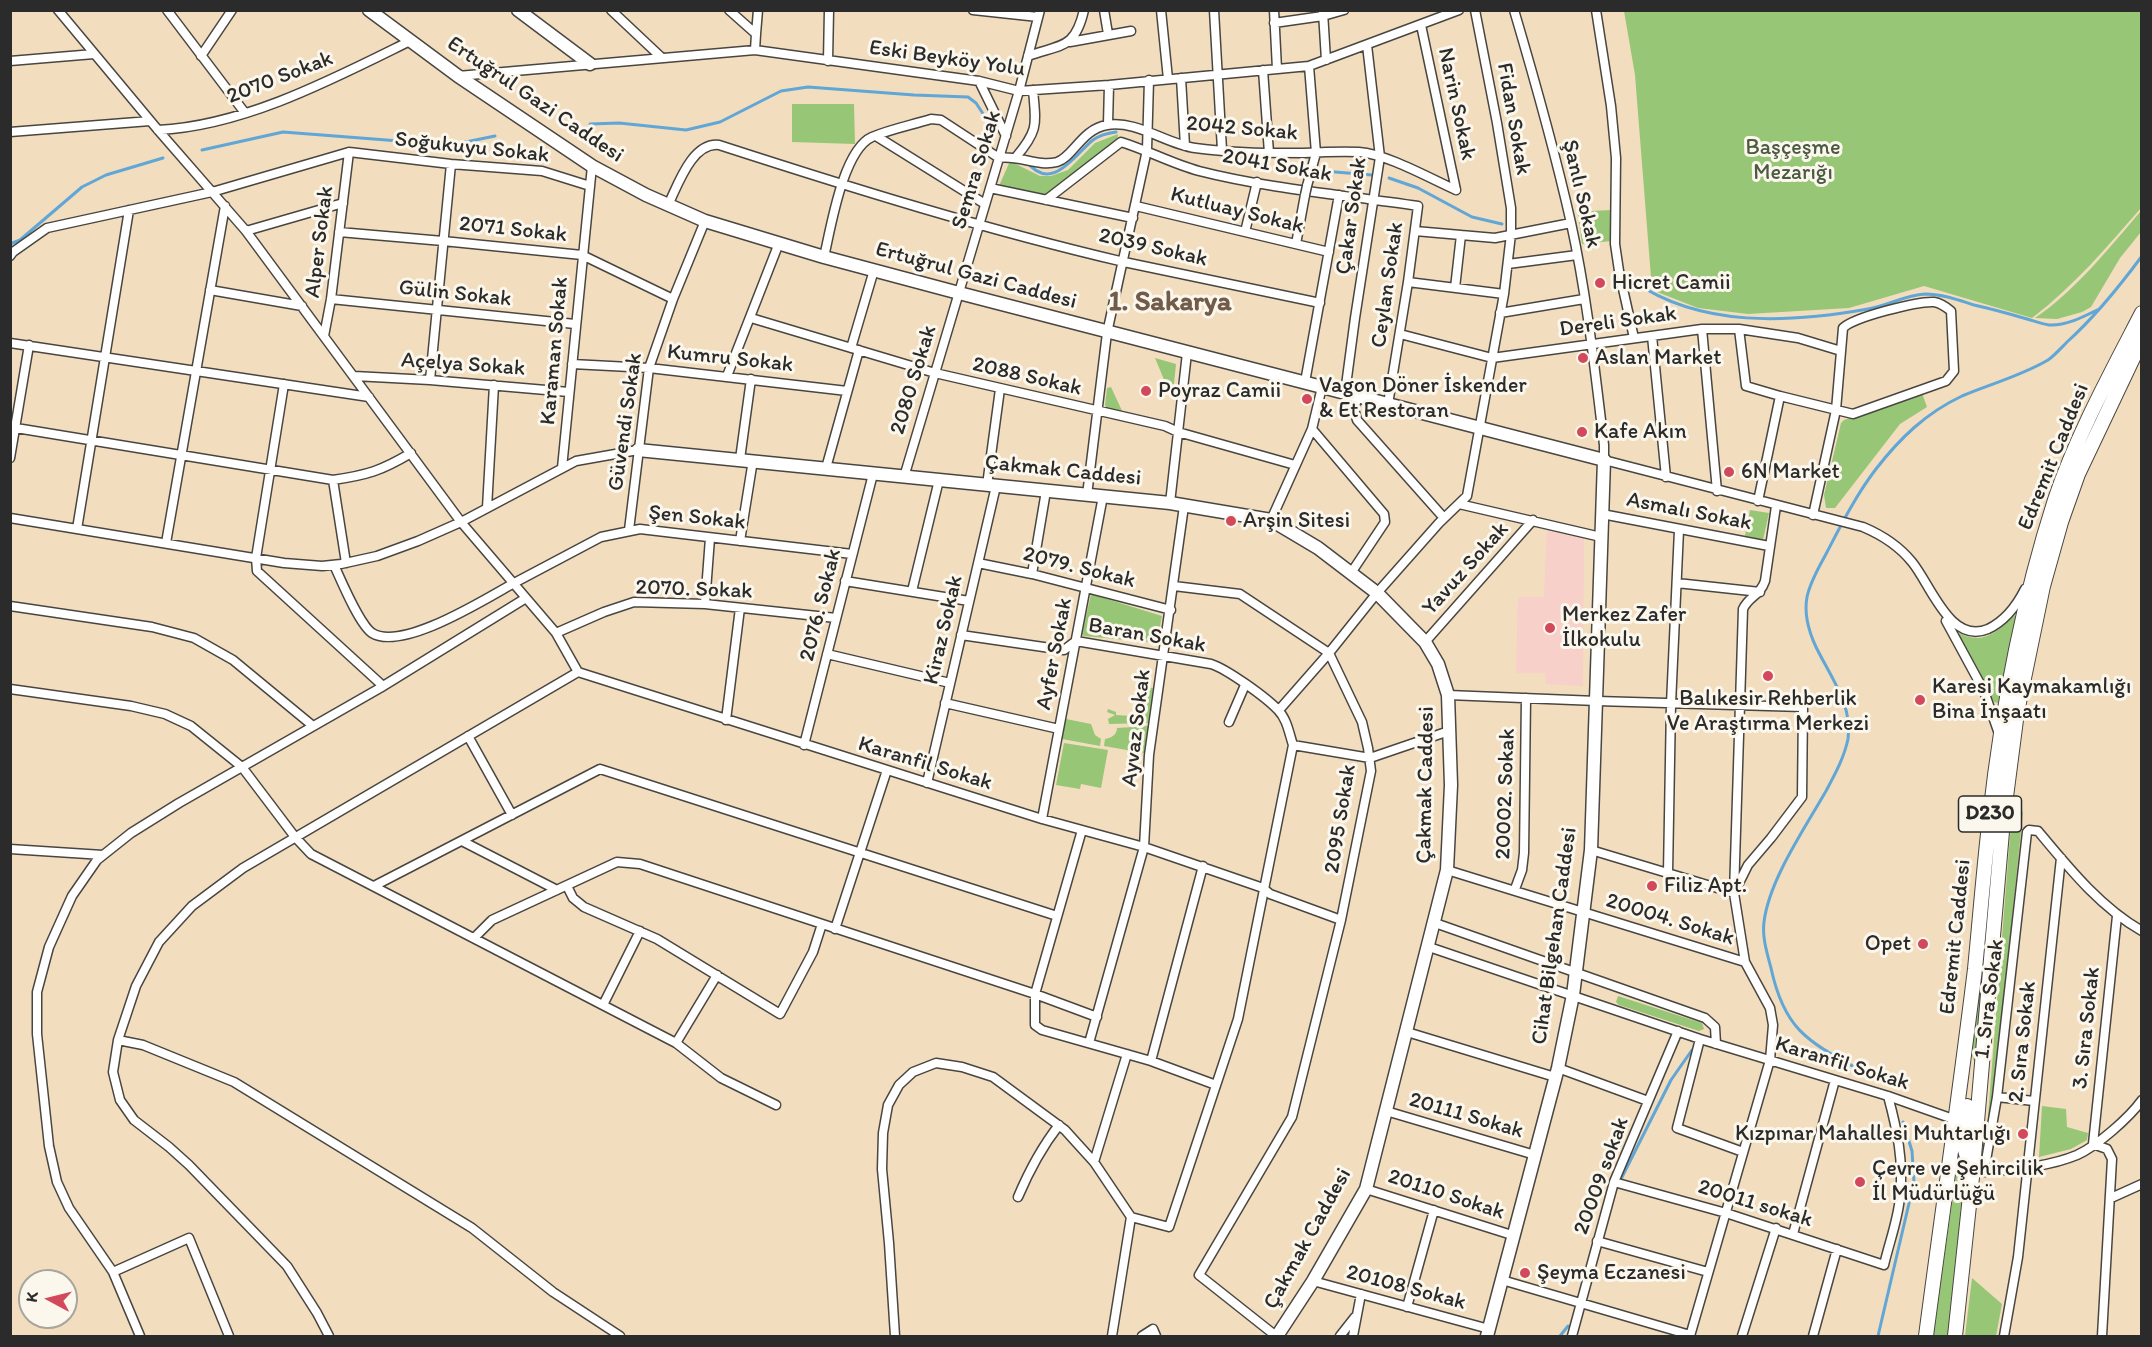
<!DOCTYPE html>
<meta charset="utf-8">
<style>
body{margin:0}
#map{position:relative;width:2152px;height:1347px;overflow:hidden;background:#f2ddbe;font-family:Itim,sans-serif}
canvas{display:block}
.frame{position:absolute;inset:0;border:12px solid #2b2b2b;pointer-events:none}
.north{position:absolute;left:18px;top:1269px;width:60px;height:60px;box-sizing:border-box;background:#fbf7ec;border:2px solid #a8a59f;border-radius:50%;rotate:277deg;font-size:16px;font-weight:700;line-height:24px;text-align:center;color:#2b2b2b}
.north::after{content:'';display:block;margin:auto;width:21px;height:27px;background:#d1495b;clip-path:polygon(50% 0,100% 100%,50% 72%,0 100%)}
</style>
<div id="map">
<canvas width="2152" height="1347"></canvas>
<div class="frame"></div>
<div class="north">K</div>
</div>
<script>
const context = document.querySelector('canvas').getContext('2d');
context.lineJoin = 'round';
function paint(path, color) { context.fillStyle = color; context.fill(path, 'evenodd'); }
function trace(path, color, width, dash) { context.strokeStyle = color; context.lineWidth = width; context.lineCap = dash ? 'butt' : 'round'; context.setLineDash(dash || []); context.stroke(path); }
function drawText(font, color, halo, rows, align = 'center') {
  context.font = font + ' Itim,sans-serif'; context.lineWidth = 6; context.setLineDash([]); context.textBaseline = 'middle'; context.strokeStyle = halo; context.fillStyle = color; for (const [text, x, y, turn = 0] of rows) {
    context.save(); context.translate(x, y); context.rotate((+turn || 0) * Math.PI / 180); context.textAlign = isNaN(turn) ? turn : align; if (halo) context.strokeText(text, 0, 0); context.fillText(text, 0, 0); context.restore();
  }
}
const built = new Path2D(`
 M1547,530L1584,538L1583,686L1546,684L1545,673H1516L1518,597H1544Z`);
const green = new Path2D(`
 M1624,11H2141V208C2108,246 2073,287 2032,318L1924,286L1849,308L1748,314L1698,308L1652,290L1635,75Z
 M792,104H854L855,144L792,142Z
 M1118,134L1117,142L1045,195L999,186L1010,161L1040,176H1051L1068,170L1095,143Z
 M1611,210L1612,241L1582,244L1578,215L1591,211Z
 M2141,211V232L2120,258L2091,307L2082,312L2057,319L2035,318C2075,291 2110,247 2141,211Z
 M1155,358L1176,364L1173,394H1170Z
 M2121,367L2092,428L2076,468L2037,593L1975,1064L1972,1055C1989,874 2002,691 2055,517C2071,465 2096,415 2121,367Z
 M1111,387L1123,413L1107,409L1105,405L1107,388Z
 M1922,393L1927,407L1900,424L1835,508H1826L1824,495L1841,423L1844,420Z
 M1750,510L1769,513L1763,540L1745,536Z
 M1091,594L1162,616L1157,643L1084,636L1082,634Z
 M2015,615L2016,617L1998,703L1994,702L1977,667L1957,632C1982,646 1996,633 2015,615Z
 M1143,687L1153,688L1148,723L1109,724L1108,719L1115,715L1107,712L1108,709L1116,712V715L1131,716V714L1138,715Z
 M1066,719L1091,724L1095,735L1101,739L1100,746L1062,739Z
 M1148,726L1144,753L1104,746L1105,739C1111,738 1117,735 1117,728Z
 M1064,743L1108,750L1101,788L1081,784L1080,789L1056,785Z
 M2014,808H2018L2023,812L1992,1114L1988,1116L2010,836Z
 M1618,996L1702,1023L1704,1029L1699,1031L1619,1005L1616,1002Z
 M2042,1106L2066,1109L2067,1127L2088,1133L2087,1140L2071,1149L2039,1157Z
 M1960,1148L1965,1170L1948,1336H1933Z
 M1972,1278L2002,1304L1996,1336H1965Z`);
const stream = new Path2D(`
 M590,124L619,123L686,130L720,122L781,91L808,87L914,95L968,97L976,103L995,132
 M202,150L283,132L451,145L495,136
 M1027,162C1052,194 1076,153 1093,140C1100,135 1108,133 1116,132
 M1323,171L1372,175
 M1389,178L1418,188L1472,217L1502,224
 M10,244L20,240L82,187L106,175L163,158
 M1633,281C1701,328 1789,323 1868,309C1887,306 1905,295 1925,294C1942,294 1958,300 1974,305C1992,309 2010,314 2027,319C2034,321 2042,324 2049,325C2066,326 2083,317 2097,310
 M1858,1069C1807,1041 1784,1029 1771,968C1767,953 1762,937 1764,922C1769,880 1805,828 1826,791C1835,774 1844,758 1848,739C1853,705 1830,676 1816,647C1809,632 1804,613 1807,597C1810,582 1819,567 1826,554C1841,525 1856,495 1876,469C1900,438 1926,413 1962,396C1990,384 2021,376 2048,360C2055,355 2061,348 2067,342C2096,316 2119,287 2142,256
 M1620,1181L1671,1080L1692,1050
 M1560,1336L1568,1326
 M1878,1336L1914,1182L1912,1151L1903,1122`);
const minor = new Path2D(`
 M58,10L158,130L246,231L461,522L556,633L578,672
 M167,10L245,113
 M611,10L662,58
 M729,10L756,34L755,50
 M973,10L1038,17
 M1104,10L1108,34
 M1161,10L1168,79
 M1214,10L1222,150
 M1274,10L1277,69
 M1514,10C1535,81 1555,152 1571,223C1587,296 1595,371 1604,445V460L1863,527C1882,535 1899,546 1912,562C1931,585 1950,645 1988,629C2005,621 2017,605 2025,589
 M1596,10L1611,106L1616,158L1615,244L1619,271L1634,338
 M1323,12L1326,60
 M1274,23L1323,16L1344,10
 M1421,25L1456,190
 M756,34L758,10
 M1070,42L1131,31
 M201,56L232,10
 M1028,56C1062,44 1075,49 1084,10
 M10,61L94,54
 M828,61L829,10
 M1263,70L1269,153
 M458,76L755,50L979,81L1019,91L1109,85L1309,66L1459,10
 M1181,78L1185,146
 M979,81L1006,136
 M1108,124L1109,85
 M158,130C244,126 333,79 410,41
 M10,132L150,121
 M876,136L985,204
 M1016,157C1039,130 1036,124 1033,90
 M1307,186L1316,153L1309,66
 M990,188L1133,218
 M1046,200L1121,142C1147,150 1173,164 1199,171C1270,189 1345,195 1418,206L1408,282L1388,404
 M668,205C678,185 692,142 719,145C852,188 987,230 1124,262C1189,276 1255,289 1320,303
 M1136,206L1329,252
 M246,231L343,203
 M1415,231L1495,238L1571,223
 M339,232L443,241L582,255L673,299
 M1245,232L1257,182
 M1296,244L1305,195
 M10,256L13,252L47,228L212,192L349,152L451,164L542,171L590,186
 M824,257C831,227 843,150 872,137C891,129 912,125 931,119L941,120L999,158C1019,155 1038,167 1057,162C1073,157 1082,129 1107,125C1137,120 1166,144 1195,148C1231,153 1268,153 1304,153C1322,152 1341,151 1359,152C1387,154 1429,178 1456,190
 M1508,264L1577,255
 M1408,282L1504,294
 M1455,288L1461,235
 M210,290L302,306
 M331,299L575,324
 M1500,313L1584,299
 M751,318L935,373L1165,426L1178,432L1295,465
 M1702,329L1717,491
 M1739,329L1746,386L1780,396L1853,414L1946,381L1954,371L1951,311C1946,307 1941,303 1934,302C1918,301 1854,317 1843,328L1836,410L1813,515
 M1400,334L1492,358L1702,329H1739L1798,338L1841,351
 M324,336L331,299L349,152
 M1652,336L1666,477
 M10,343L369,397
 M851,348L874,270
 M572,364L649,368L847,391
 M354,376L430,380L569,392
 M727,376L779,243
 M430,380L451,164
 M1305,382L1339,195
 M284,384L256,558L257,571L383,686
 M1345,393L1355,318L1380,157L1367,45
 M1358,396L1354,409L1357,420L1444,518
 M10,427L333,480C367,475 381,471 411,453
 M1312,429L1384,514L1385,522L1351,573
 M10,458L29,345
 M740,459L751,379
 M562,468L592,166
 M826,468L859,350
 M904,477L1019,91L1040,10
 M333,480L346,563
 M987,485L1000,389
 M1087,495L1107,333L1147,150L1149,80
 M1758,501L1780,396
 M1170,503L1187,353
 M1459,504L1601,537
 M487,508L494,385
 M1602,514L1769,546
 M10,518L284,563L322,566L341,564L377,556L418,541L461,522L576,461L638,450
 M1271,520L1312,429L1322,387
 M77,529L129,210
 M629,530L649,368L673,299L705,221
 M740,541L753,460
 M166,543L225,206
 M978,563L1032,574L1171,610
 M334,565C341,580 359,624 372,633C403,652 488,597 516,582C544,567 573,552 601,537L640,529L852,554
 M1032,574L1046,491
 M845,581L969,601
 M1677,583L1760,592
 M1174,586L1240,594L1329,653L1362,722L1368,748L1371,771L1341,920L1292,1117L1199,1275L1276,1336
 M912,591L939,480
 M705,604L710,538
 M10,606L152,627L194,638L233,660L313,726
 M1946,621L1984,691L1999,734
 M556,633L604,612L634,602L705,604L836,618
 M961,635L1064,650L1076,641L1211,664C1227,669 1267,698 1278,710C1287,719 1289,733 1293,745L1238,1019L1169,1227L1131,1217
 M1425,642L1533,520
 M827,654L950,683
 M578,672L1042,819L1144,847L1263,888L1270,894L1341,920
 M10,689L131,706L165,714L191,726L242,767L295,837L311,854L676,1043L721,1078L776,1105
 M1448,695L1597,701L1803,707L1802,797L1771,838L1748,865L1734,893L1591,850
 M945,703L1059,729
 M1279,710L1329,653L1377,593L1439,523L1467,496L1504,294L1511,234V208L1497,123L1475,10
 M726,720L740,608
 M1229,722L1245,685
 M468,736L512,815
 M804,745L873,474
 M1293,745L1370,758L1449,731
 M927,783L996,486
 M1042,819L1103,496
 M1082,830L1035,994V1025L1042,1030L1151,1061L1216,1085
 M462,841L557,890
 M10,849L103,855
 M1447,870L1745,962
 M1668,873L1671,704L1679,530
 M374,886L600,769L1057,916
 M567,886L573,898L584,907L657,939L780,1014L813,952L822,924
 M1515,889L1522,870L1524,853L1526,698
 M1435,923L1705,1018L1715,1027L1716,1044
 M835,929L887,770
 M474,938L492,920L617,862L640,864L1035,994L1097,1017
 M1429,947L1700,1039L1888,1096L1956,1120
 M603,1005L640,931
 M1407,1032L1555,1077
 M1700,1039L1677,1128L1743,1152
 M118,1040L143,1045L234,1082L472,1228L553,1292L620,1336
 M676,1043L717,975
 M1089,1043L1144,847L1149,755L1184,506
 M1151,1061L1203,866
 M1558,1068L1648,1101
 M1997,1097L2034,1101
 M1386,1111L1535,1155
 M1094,1162L1127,1054
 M1979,1170L1984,1172C2015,1169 2048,1167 2077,1155C2097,1146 2129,1118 2142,1100
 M1984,1172L1997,1097L2027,832L2029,830L2038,831C2068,867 2100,907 2142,931
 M1614,1182L1726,1213L1884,1265C1889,1243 1898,1220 1900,1197C1904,1162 1897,1129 1888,1096
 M1366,1189L1515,1236
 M1018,1197C1029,1171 1041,1148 1059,1125
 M2111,1198L2142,1184
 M1793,1234L1835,1080
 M1597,1241L1708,1272
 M113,1272L189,1238L229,1336
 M1502,1280L1690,1335
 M1313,1281L1489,1329
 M1407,1307L1434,1210
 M140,1336L113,1272L69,1208L57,1182L49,1146L37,1034V992L49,947L72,896L97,860L131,833L179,803L380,688L526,598
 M329,1336L317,1313L287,1266L189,1165L169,1147L134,1120L120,1100L113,1072L118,1040L136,986L159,942L192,906L243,868L578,672
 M895,1336L889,1243L882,1169L883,1133L888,1105L899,1085L913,1072L936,1063L962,1067L993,1077L1065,1130L1094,1162L1131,1217L1112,1336
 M1142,1336L1153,1329L1156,1336
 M1340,1336L1355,1317
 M1353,1336L1361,1294
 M1572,1336L1614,1182L1678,1031
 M1690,1336L1770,1060L1773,1025L1770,1008L1745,962L1734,893L1743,609C1749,596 1760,596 1765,581L1776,506
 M1742,1336L1776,1228
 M1813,1336L1837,1249
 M2004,1336L2018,1257L2061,858
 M2102,1336L2112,1159L2107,1149L2093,1144L2117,916`);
const secondary = new Path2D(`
 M369,10L458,76L592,166L646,195L705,221L824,257L959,293L1604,460L1591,850L1573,995L1558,1068L1487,1336
 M518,10L590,64
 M638,450L1170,503L1271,520L1318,548L1377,593L1425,642L1438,664L1448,695L1451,785L1447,870L1366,1189L1313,1281L1277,1336`);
const trunk = new Path2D(`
 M1967,1106C1965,1128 1959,1150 1973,1168
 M1926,1336C1942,1214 1960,1092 1975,969C1980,918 1984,867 1990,816C2002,709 2022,603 2055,500C2076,437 2111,373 2142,313
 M1955,1336L1973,1168L2003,820L2017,712L2043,586L2061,522L2078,474L2142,339`);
const minorBridge = new Path2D(`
 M1305,195L1307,186`);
const markers = [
 [1600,283,6,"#d1495b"],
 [1583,358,6,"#d1495b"],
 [1146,391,6,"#d1495b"],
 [1307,399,6,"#d1495b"],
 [1582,432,6,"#d1495b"],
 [1729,472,6,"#d1495b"],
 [1231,521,6,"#d1495b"],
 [1550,628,6,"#d1495b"],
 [1768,676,6,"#d1495b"],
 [1920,700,6,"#d1495b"],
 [1652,886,6,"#d1495b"],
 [1923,944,6,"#d1495b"],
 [2023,1134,6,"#d1495b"],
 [1860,1182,6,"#d1495b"],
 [1525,1273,6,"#d1495b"]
];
const shields = [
 [1990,814,63]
];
const shieldNames = [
 ["D230",1990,814]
];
const streetNames = [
 ["Eski Beyköy Yolu",947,59,8],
 ["2070 Sokak",280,78,-21],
 ["Ertuğrul Gazi Caddesi",535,100,34],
 ["Narin Sokak",1456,104,78],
 ["Fidan Sokak",1513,119,80],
 ["2042 Sokak",1242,129,5],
 ["Soğukuyu Sokak",472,148,6],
 ["2041 Sokak",1277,166,10],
 ["Semra Sokak",977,170,-73],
 ["Şanlı Sokak",1581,194,77],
 ["Kutluay Sokak",1237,211,14],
 ["Çakar Sokak",1352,216,-82],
 ["2071 Sokak",513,230,6],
 ["Alper Sokak",320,242,-83],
 ["2039 Sokak",1153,248,13],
 ["Ertuğrul Gazi Caddesi",976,276,15],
 ["Ceylan Sokak",1388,285,-82],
 ["Gülin Sokak",455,294,6],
 ["Dereli Sokak",1618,322,-8],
 ["Karaman Sokak",555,351,-85],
 ["Kumru Sokak",730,359,6],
 ["Açelya Sokak",463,365,4],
 ["2088 Sokak",1027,377,13],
 ["2080 Sokak",914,380,-73],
 ["Güvendi Sokak",626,422,-82],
 ["Edremit Caddesi",2054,457,-68],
 ["Çakmak Caddesi",1063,471,6],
 ["Asmalı Sokak",1689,512,11],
 ["Şen Sokak",697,518,6],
 ["2079. Sokak",1079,568,14],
 ["Yavuz Sokak",1466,569,-48],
 ["2070. Sokak",694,590,2],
 ["2076. Sokak",821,605,-76],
 ["Kiraz Sokak",944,630,-77],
 ["Baran Sokak",1147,636,10],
 ["Ayfer Sokak",1055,654,-79],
 ["Ayvaz Sokak",1137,728,-83],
 ["Karanfil Sokak",925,764,17],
 ["Çakmak Caddesi",1426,785,-89],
 ["20002. Sokak",1506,794,-88],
 ["2095 Sokak",1341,819,-81],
 ["20004. Sokak",1670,920,17],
 ["Cihat Bilgehan Caddesi",1555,936,-82],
 ["Edremit Caddesi",1956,937,-84],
 ["1. Sıra Sokak",1990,999,-83],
 ["3. Sıra Sokak",2087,1028,-84],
 ["2. Sıra Sokak",2023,1042,-84],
 ["Karanfil Sokak",1842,1064,17],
 ["20111 Sokak",1466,1116,16],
 ["20009 sokak",1602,1176,-70],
 ["20110 Sokak",1446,1195,18],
 ["20011 sokak",1755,1204,17],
 ["Çakmak Caddesi",1308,1239,-61],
 ["20108 Sokak",1406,1288,15]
];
const parkNames = [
 ["Başçeşme",1793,148],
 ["Mezarığı",1793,173]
];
const poiNames = [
 ["Hicret Camii",1612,283],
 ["Aslan Market",1595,358],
 ["Vagon Döner İskender",1319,386],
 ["& Et Restoran",1319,411],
 ["Poyraz Camii",1158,391],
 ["Kafe Akın",1594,432],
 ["6N Market",1741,472],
 ["Arşin Sitesi",1243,521],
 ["Merkez Zafer",1562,615],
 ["İlkokulu",1562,640],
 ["Karesi Kaymakamlığı",1932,687],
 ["Bina İnşaatı",1932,712],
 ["Balıkesir Rehberlik",1768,699,"center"],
 ["Ve Araştırma Merkezi",1768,724,"center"],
 ["Filiz Apt.",1664,886],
 ["Opet",1911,944,"right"],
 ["Kızpınar Mahallesi Muhtarlığı",2011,1134,"right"],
 ["Çevre ve Şehircilik",1872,1169],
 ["İl Müdürlüğü",1872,1194],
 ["Şeyma Eczanesi",1537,1273]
];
const districtNames = [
 ["1. Sakarya",1170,303]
];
paint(built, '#f7d0ca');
paint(green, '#97c776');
trace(stream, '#60a6d6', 3);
trace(minor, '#494641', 11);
trace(secondary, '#494641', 15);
trace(trunk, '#494641', 16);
trace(minor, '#fff', 8);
trace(secondary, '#fff', 12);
trace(trunk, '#fff', 14);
trace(minorBridge, '#494641', 11, []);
trace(minorBridge, '#fff', 8);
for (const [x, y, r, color] of markers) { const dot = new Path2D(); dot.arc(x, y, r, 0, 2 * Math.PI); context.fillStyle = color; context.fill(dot); trace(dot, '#fbf7ec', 2); }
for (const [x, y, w] of shields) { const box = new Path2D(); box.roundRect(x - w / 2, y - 18, w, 36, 4.5); context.fillStyle = '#fbf7ec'; context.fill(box); trace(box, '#2b2b2b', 1.5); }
drawText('bold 21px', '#2b2b2b', null, shieldNames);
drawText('22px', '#2b2b2b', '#fbf7ec', streetNames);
drawText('22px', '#4b5a42', '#fbf7ec', parkNames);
drawText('22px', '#2b2b2b', '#fbf7ec', poiNames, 'left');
drawText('bold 28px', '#715b4a', '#fbf7ec', districtNames);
</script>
